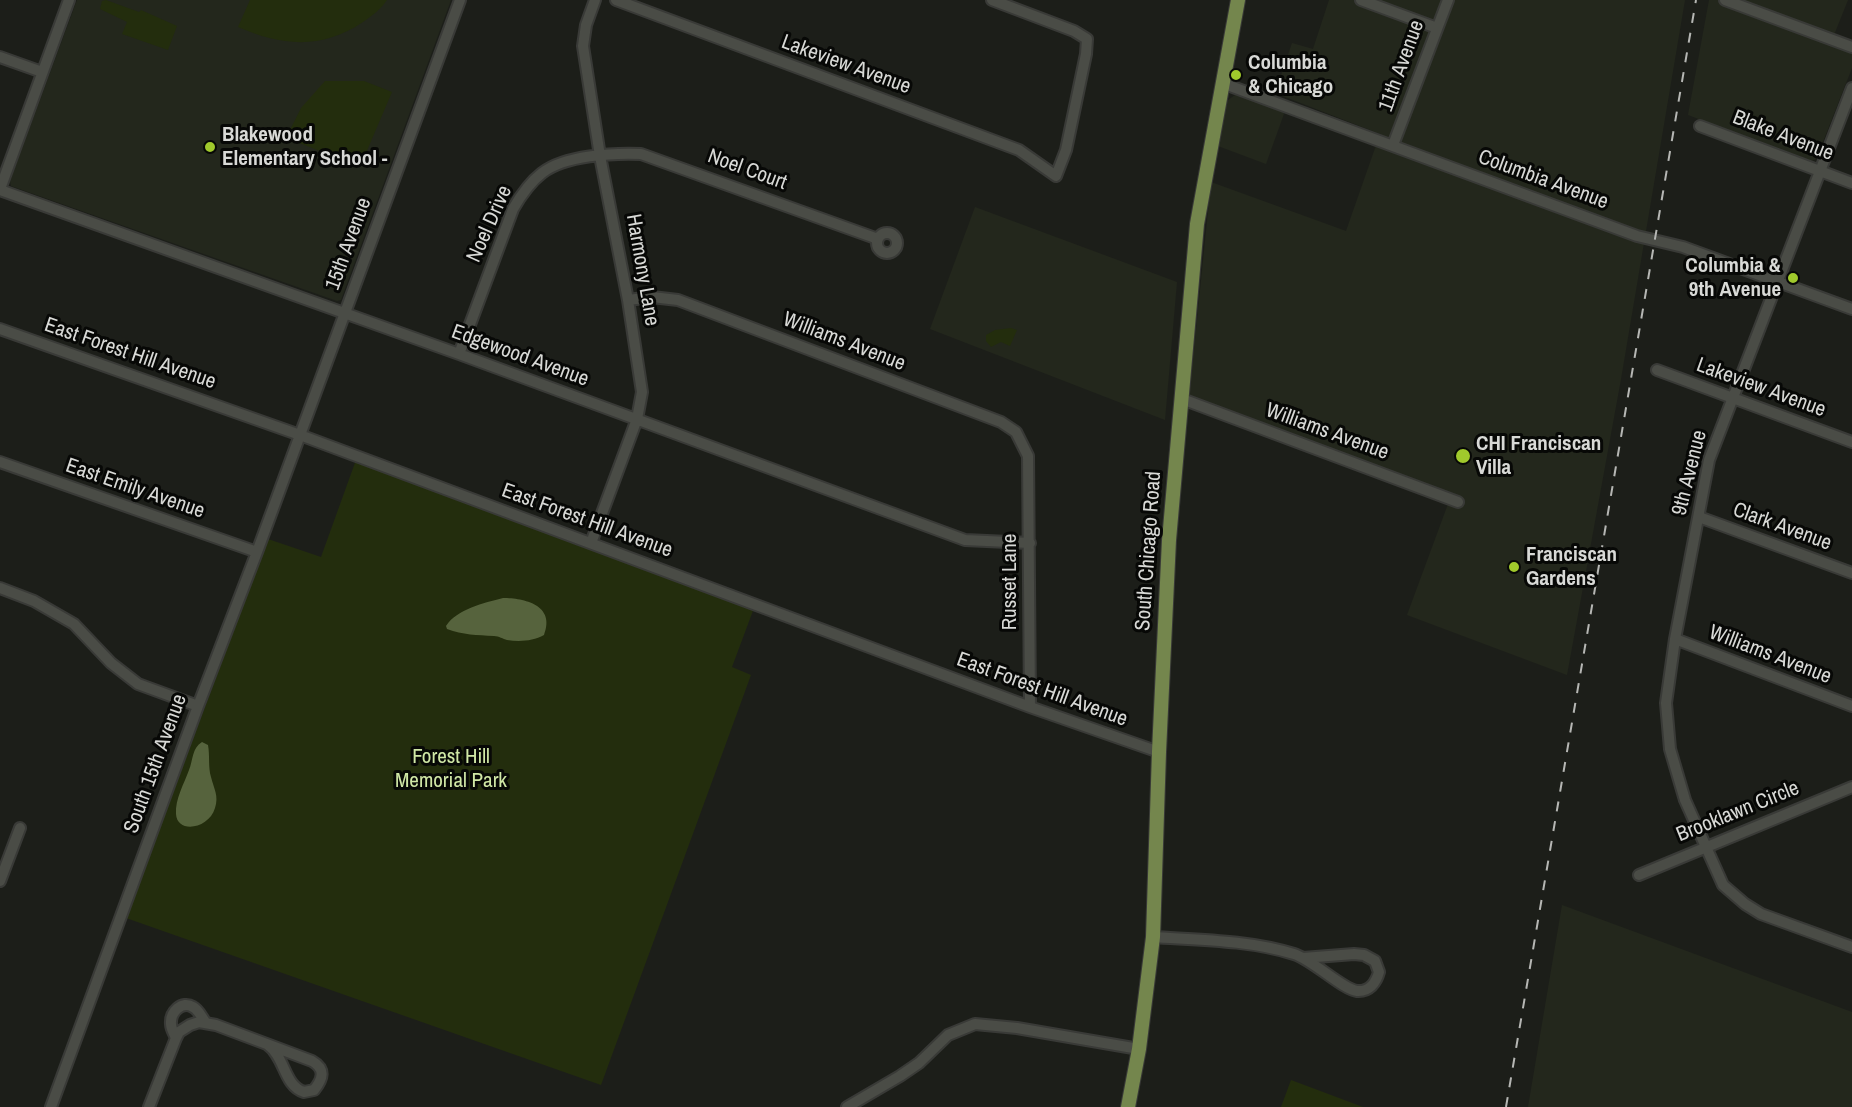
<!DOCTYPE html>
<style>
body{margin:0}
canvas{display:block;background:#1c1e19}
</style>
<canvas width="1852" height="1107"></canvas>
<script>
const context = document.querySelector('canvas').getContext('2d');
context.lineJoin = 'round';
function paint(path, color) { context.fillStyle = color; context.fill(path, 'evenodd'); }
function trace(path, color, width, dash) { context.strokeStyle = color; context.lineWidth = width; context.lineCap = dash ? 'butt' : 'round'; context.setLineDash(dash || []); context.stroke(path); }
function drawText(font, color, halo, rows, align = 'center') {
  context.font = font + ' "Archivo Narrow",sans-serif'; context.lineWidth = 6; context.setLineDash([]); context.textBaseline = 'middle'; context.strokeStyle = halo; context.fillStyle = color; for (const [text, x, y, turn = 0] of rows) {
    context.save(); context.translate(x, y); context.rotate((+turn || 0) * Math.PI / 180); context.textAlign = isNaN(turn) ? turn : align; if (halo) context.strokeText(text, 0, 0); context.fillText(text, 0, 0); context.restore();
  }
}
const built = new Path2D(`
 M77,0H451L341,300L337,301L11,186L10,181Z
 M1329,0H1685L1621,379L1567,675L1407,615L1448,504L1188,408L1211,182L1346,231L1380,134L1275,93L1292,43L1313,49Z
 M1709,0H1848L1834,35L1852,42V68L1817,157L1814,160L1811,161L1688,115Z
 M1235,95L1285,111L1266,164L1218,146L1226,104L1228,100Z
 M975,207L1177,282L1165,420L930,329Z
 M1562,905L1852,1012V1107H1528Z`);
const green = new Path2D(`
 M106,0L139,12L141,10L177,26L168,50L122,34L127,22L100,9L102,1Z
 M250,0H387C381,9 372,16 363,22C322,50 281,46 238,27Z
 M325,81H364L392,92L363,160L354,164L286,138L301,108Z
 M1011,328L1017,330L1010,346L1001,342L991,347L986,341V335L995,330Z
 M356,460L754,608L732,667L751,675L601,1085L126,918L268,539L321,557Z
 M1291,1080L1363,1107H1281Z`);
const water = new Path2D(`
 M503,598C524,598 556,605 544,635C533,641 520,642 507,640C503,639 499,636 494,636C477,635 463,635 447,629L446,626C457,609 484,603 503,598Z
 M202,742L208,745C210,756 208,767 211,777C214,789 219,796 215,808C209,829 177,834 176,814C175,799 184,784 189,770C193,760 192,748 202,742Z`);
const minor = new Path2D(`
 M616,0L1019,150L1056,176L1066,150L1086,54L1087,39L1074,31L992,0
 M1361,0L1437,28
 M1725,0L1852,47
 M0,57L42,72
 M1222,83L1637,236L1683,247L1852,309
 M1852,88L1709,460L1675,639L1666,703L1670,749L1685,800L1723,885L1745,904L1761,914L1852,947
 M1700,126L1852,183
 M1393,145L1448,0
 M0,189L69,0
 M0,190L459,354L965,540L1030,543
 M877 243a10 10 0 1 1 20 0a10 10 0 1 1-20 0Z
 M628,300L652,297L678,300L1001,422L1016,432L1028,456L1030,707
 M0,329L300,435L1030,707L1159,752
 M459,354L513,209C521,195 529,183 542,173C565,155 613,153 641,154L878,239
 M1657,370L1852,442
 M1182,399L1458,502
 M0,462L257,552
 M1699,517L1852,573
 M591,543L637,419L642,392L628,300L600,156L583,46L586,25L595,0
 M0,588L34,601L74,624L111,663L138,684L198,706
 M1675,639L1852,706
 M1639,875L1852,787
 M0,881L20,828
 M1153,937C1200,940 1249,940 1294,954C1313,960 1342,989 1357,991C1369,992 1376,983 1379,972L1375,961L1364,955L1354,954L1303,958
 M176,1038C174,1033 171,1029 171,1024C170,1012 182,1000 193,1007C199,1010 202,1018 206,1023
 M51,1107L198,706L257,552L460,0
 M149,1107L176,1038L179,1032L190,1025L199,1022L216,1025L312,1061C326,1069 323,1079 314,1090L304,1092C284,1086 285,1057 268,1045
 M847,1107L900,1076L919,1063L948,1035L975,1024L1017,1028L1139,1049`);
const major = new Path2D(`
 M1128,1107L1139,1049L1153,937L1159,752L1169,540L1197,224L1238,0`);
const rail = new Path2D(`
 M1506,1107L1696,0`);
const markers = [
 [1236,75,6,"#a0c92c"],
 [210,147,6,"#a0c92c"],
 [1793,278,6,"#a0c92c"],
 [1463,456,8,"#a0c92c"],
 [1514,567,6,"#a0c92c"]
];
const poiNames = [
 ["Columbia",1248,63],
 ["& Chicago",1248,87],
 ["Blakewood",222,135],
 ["Elementary School -",222,159],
 ["Columbia &",1781,266,"right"],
 ["9th Avenue",1781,290,"right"],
 ["CHI Franciscan",1476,444],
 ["Villa",1476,468],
 ["Franciscan",1526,555],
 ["Gardens",1526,579]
];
const streetNames = [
 ["Lakeview Avenue",846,65,20],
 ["11th Avenue",1402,66,-70],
 ["Blake Avenue",1783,136,21],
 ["Noel Court",747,170,20],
 ["Columbia Avenue",1543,180,20],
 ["Noel Drive",490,224,-66],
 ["15th Avenue",349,244,-70],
 ["Harmony Lane",642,270,80],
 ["Williams Avenue",844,342,21],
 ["East Forest Hill Avenue",130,354,19],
 ["Edgewood Avenue",520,356,20],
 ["Lakeview Avenue",1761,388,20],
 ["Williams Avenue",1327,432,20],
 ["9th Avenue",1690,473,-76],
 ["East Emily Avenue",135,489,19],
 ["East Forest Hill Avenue",587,521,20],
 ["Clark Avenue",1782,527,20],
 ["South Chicago Road",1149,551,-86],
 ["Russet Lane",1010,582,-90],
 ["Williams Avenue",1770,655,21],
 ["East Forest Hill Avenue",1042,690,20],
 ["South 15th Avenue",156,764,-70],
 ["Brooklawn Circle",1738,812,-22]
];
const parkNames = [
 ["Forest Hill",451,757],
 ["Memorial Park",451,781]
];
paint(built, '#23271c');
paint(green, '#232d0d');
paint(water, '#56633d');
trace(minor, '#393a37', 14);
trace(major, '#393a37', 16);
trace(minor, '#4a4c46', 10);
trace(major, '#74864d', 14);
trace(rail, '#b6b7b4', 2, [10, 10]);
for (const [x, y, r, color] of markers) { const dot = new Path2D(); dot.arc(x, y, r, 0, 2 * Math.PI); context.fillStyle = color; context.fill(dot); trace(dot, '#070806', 2); }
drawText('bold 21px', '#d8d9d6', '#070806', poiNames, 'left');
drawText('21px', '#d8d9d6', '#070806', streetNames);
drawText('21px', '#d0e7a6', '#070806', parkNames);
</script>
